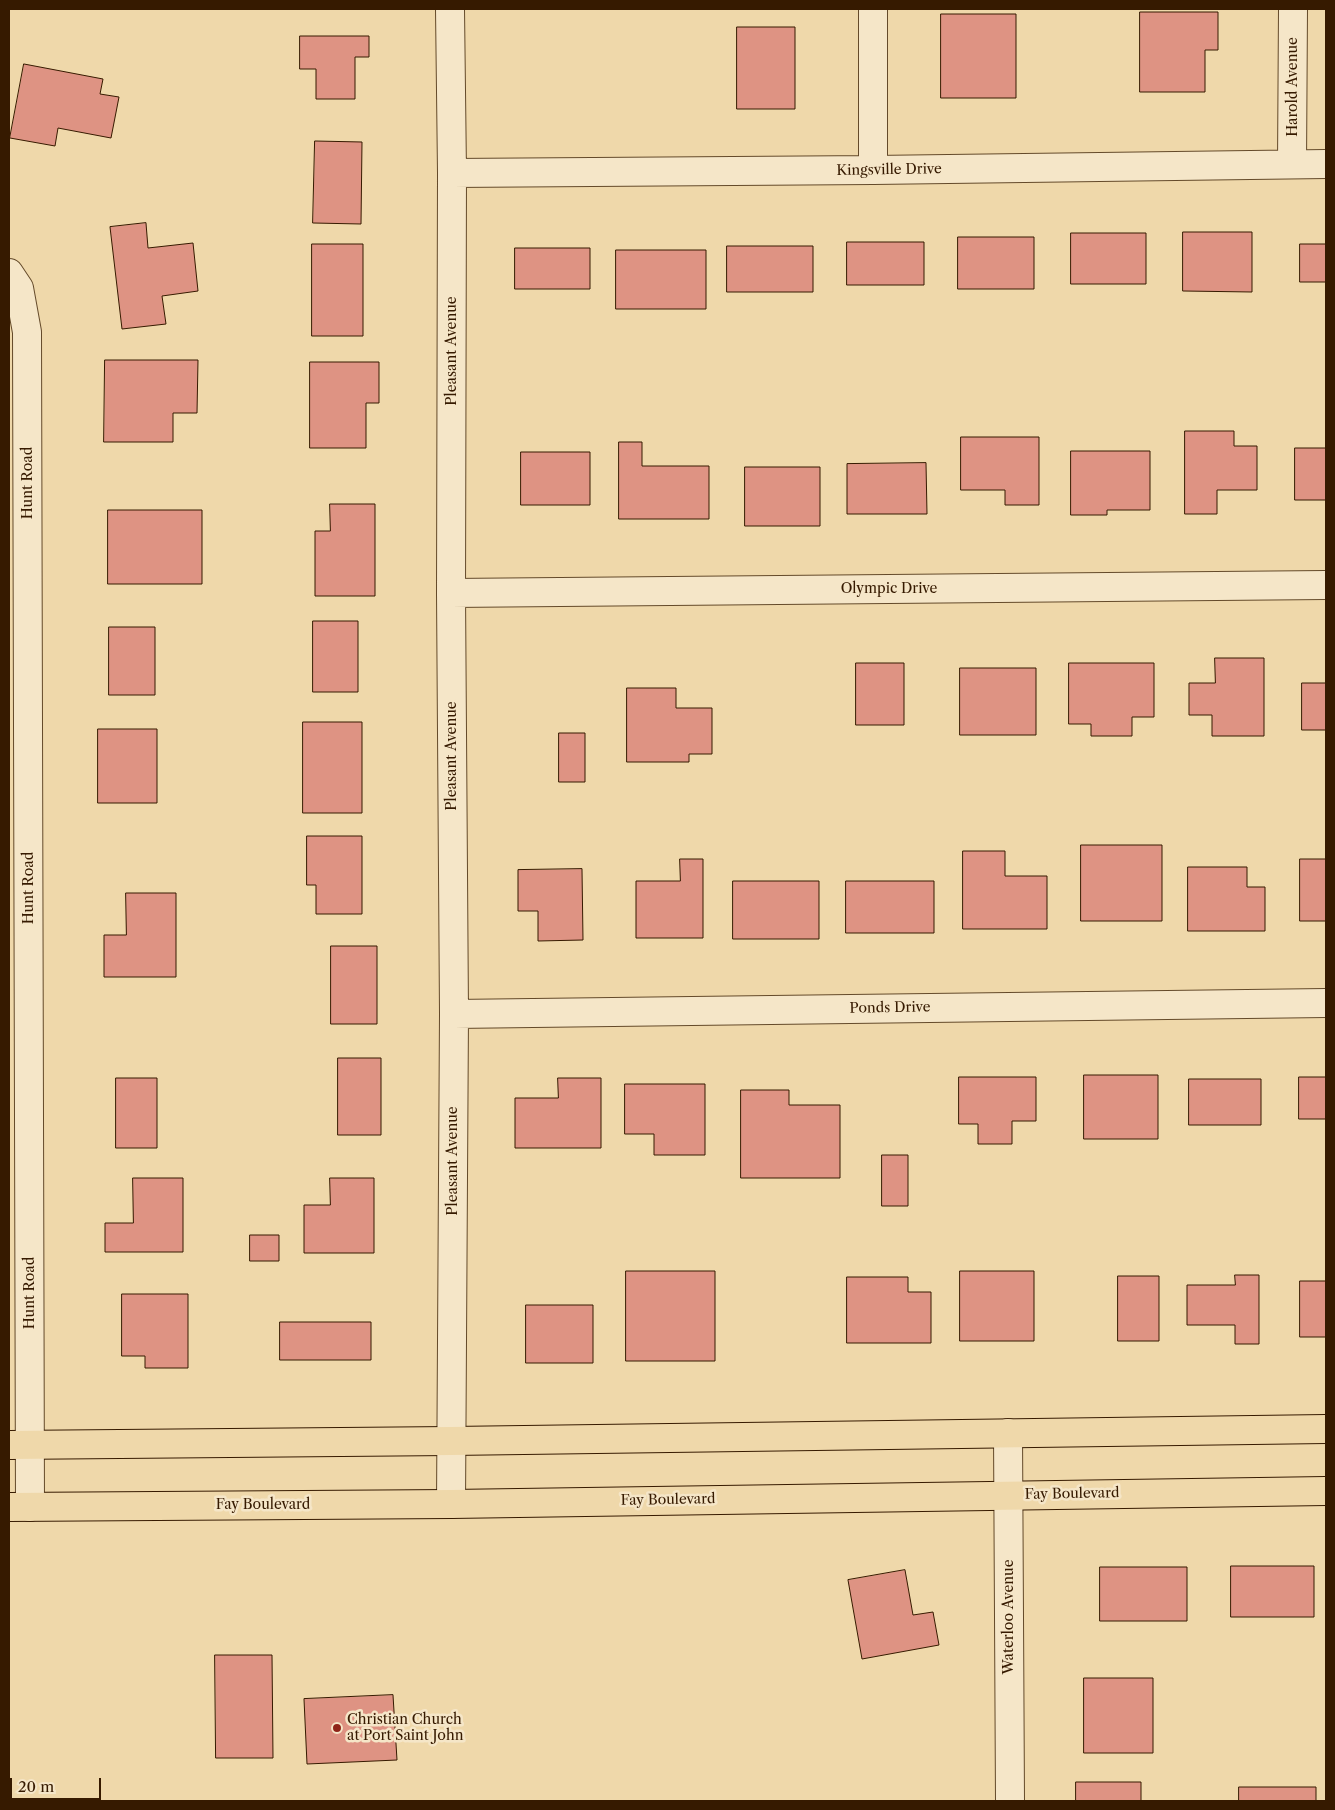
<!DOCTYPE html>
<style>
body{margin:0}
#map{position:relative;width:1335px;height:1810px;overflow:hidden;background:#efd8aa;font-family:"Libre Caslon Text",serif}
canvas{display:block}
.frame{position:absolute;inset:0;border:10px solid #361a00;pointer-events:none}
.scale{position:absolute;left:10px;top:1778px;width:91px;height:22px;box-sizing:border-box;border:2px solid #361a00;border-top:0;padding-left:6px;font-size:15px;line-height:18px;white-space:nowrap;color:#361a00;-webkit-text-stroke:4px #f5e6c8;paint-order:stroke}
</style>
<div id="map">
<canvas width="1335" height="1810"></canvas>
<div class="frame"></div>
<div class="scale">20 m</div>
</div>
<script>
const context = document.querySelector('canvas').getContext('2d');
context.lineJoin = 'round';
function paint(path, color) { context.fillStyle = color; context.fill(path, 'evenodd'); }
function trace(path, color, width, dash) { context.strokeStyle = color; context.lineWidth = width; context.lineCap = dash ? 'butt' : 'round'; context.setLineDash(dash || []); context.stroke(path); }
function drawText(font, color, halo, rows, align = 'center') {
  context.font = font + ' "Libre Caslon Text",serif'; context.lineWidth = 5; context.setLineDash([]); context.textBaseline = 'middle'; context.strokeStyle = halo; context.fillStyle = color; for (const [text, x, y, turn = 0] of rows) {
    context.save(); context.translate(x, y); context.rotate((+turn || 0) * Math.PI / 180); context.textAlign = isNaN(turn) ? turn : align; if (halo) context.strokeText(text, 0, 0); context.fillText(text, 0, 0); context.restore();
  }
}
const building = new Path2D(`
 M1140,12H1218V50H1205V92H1140Z
 M941,14H1016V98H941Z
 M737,27H795V109H737Z
 M300,36H369V57H355V99H316V69H300Z
 M24,64L103,79L100,94L119,97L111,138L58,128L55,146L10,138Z
 M315,141L362,142L361,224L313,223Z
 M146,223L148,248L193,243L198,291L162,296L166,324L122,329L110,227Z
 M1183,232H1252V292L1183,291Z
 M1071,233H1146V284H1071Z
 M958,237H1034V289H958Z
 M847,242H924V285H847Z
 M312,244H363V336H312Z
 M1300,244H1326V282H1300Z
 M727,246H813V292H727Z
 M515,248H590V289H515Z
 M616,250H706V309H616Z
 M105,360H198L197,413H173V442H104Z
 M310,362H379V403H366V448H310Z
 M1185,431H1234V446H1257V490H1217V514H1185Z
 M961,437H1039V505H1005V490H961Z
 M619,442H642V466H709V519H619Z
 M1295,448H1326V500H1295Z
 M1071,451H1150V510H1107V515H1071Z
 M521,452H590V505H521Z
 M926,463L927,514H847V464Z
 M745,467H820V526H745Z
 M330,504H375V596H315V531H330Z
 M108,510H202V584H108Z
 M313,621H358V692H313Z
 M109,627H155V695H109Z
 M1215,658H1264V736H1212V715H1189V683H1215Z
 M856,663H904V725H856Z
 M1069,663H1154V717H1132V736H1091V724H1069Z
 M960,668H1036V735H960Z
 M1302,683H1326V730H1302Z
 M627,688H676V708H712V754H689V762H627Z
 M303,722H362V813H303Z
 M98,729H157V803H98Z
 M559,733H585V782H559Z
 M307,836H362V914H316V885H307Z
 M1081,845H1162V921H1081Z
 M963,851H1005V876H1047V929H963Z
 M680,859H703V938H636V881H680Z
 M1300,859H1326V921H1300Z
 M1188,867H1247V887H1265V931H1188Z
 M582,869L583,940L538,941V911H518V870Z
 M733,881H819V939H733Z
 M846,881H934V933H846Z
 M126,893H176V977H104V935H126Z
 M331,946H377V1024H331Z
 M338,1058H381V1135H338Z
 M1084,1075H1158V1139H1084Z
 M959,1077H1036V1121H1012V1144H978V1124H959Z
 M1299,1077H1326V1119H1299Z
 M116,1078H157V1148H116Z
 M558,1078H601V1148H515V1098H558Z
 M1189,1079H1261V1125H1189Z
 M625,1084H705V1155H654V1134H625Z
 M741,1090H789V1105H840V1178H741Z
 M882,1155H908V1206H882Z
 M133,1178H183V1252H105V1223H133Z
 M330,1178H374V1253H304V1205H330Z
 M250,1235H279V1261H250Z
 M626,1271H715V1361H626Z
 M960,1271H1034V1341H960Z
 M1235,1275H1259V1344H1235V1325H1187V1285H1235Z
 M1118,1276H1159V1341H1118Z
 M847,1277H908V1292H931V1343H847Z
 M1300,1281H1326V1337H1300Z
 M122,1294H188V1368H145V1356H122Z
 M526,1305H593V1363H526Z
 M280,1322H371V1360H280Z
 M1231,1566H1314V1617H1231Z
 M1100,1567H1187V1621H1100Z
 M905,1570L913,1615L933,1612L939,1645L862,1659L848,1580Z
 M215,1655H272L273,1758H216Z
 M1084,1678H1153V1753H1084Z
 M393,1695L397,1760L307,1764L304,1699Z
 M1076,1782H1141V1801H1076Z
 M1239,1787H1316V1801H1239Z`);
const minor = new Path2D(`
 M450,9L452,173L451,593L454,1014L451,1504
 M1292,164L1293,9
 M873,170V9
 M452,173L873,170L1326,164
 M9,273L19,288L27,332L30,1507
 M451,593L1326,585
 M454,1014L1326,1003
 M1008,1433L1010,1801`);
const major = new Path2D(`
 M9,1445L451,1441L1326,1429
 M9,1507L451,1504L1326,1491`);
const markers = [
 [337,1728,5,"#8f2418"]
];
const streetNames = [
 ["Harold Avenue",1293,87,-90],
 ["Kingsville Drive",889,170,-1],
 ["Pleasant Avenue",452,351,-90],
 ["Hunt Road",28,483,-90],
 ["Olympic Drive",889,589],
 ["Pleasant Avenue",452,756,-90],
 ["Hunt Road",29,888,-90],
 ["Ponds Drive",890,1008,-1],
 ["Pleasant Avenue",453,1161,-90],
 ["Hunt Road",30,1293,-90],
 ["Fay Boulevard",1072,1494,-1],
 ["Fay Boulevard",668,1500,-1],
 ["Fay Boulevard",263,1505],
 ["Waterloo Avenue",1009,1617,-90]
];
const poiNames = [
 ["Christian Church",347,1720],
 ["at Port Saint John",347,1736]
];
paint(building, '#de9383');
trace(building, '#361a00', 1);
trace(minor, '#644a2a', 30);
trace(major, '#361a00', 30);
trace(minor, '#f5e6c8', 28);
trace(major, '#efd8aa', 28);
for (const [x, y, r, color] of markers) { const dot = new Path2D(); dot.arc(x, y, r, 0, 2 * Math.PI); context.fillStyle = color; context.fill(dot); trace(dot, '#f5e6c8', 2); }
drawText('14px', '#361a00', '#f5e6c8', streetNames);
drawText('14px', '#361a00', '#f5e6c8', poiNames, 'left');
</script>
